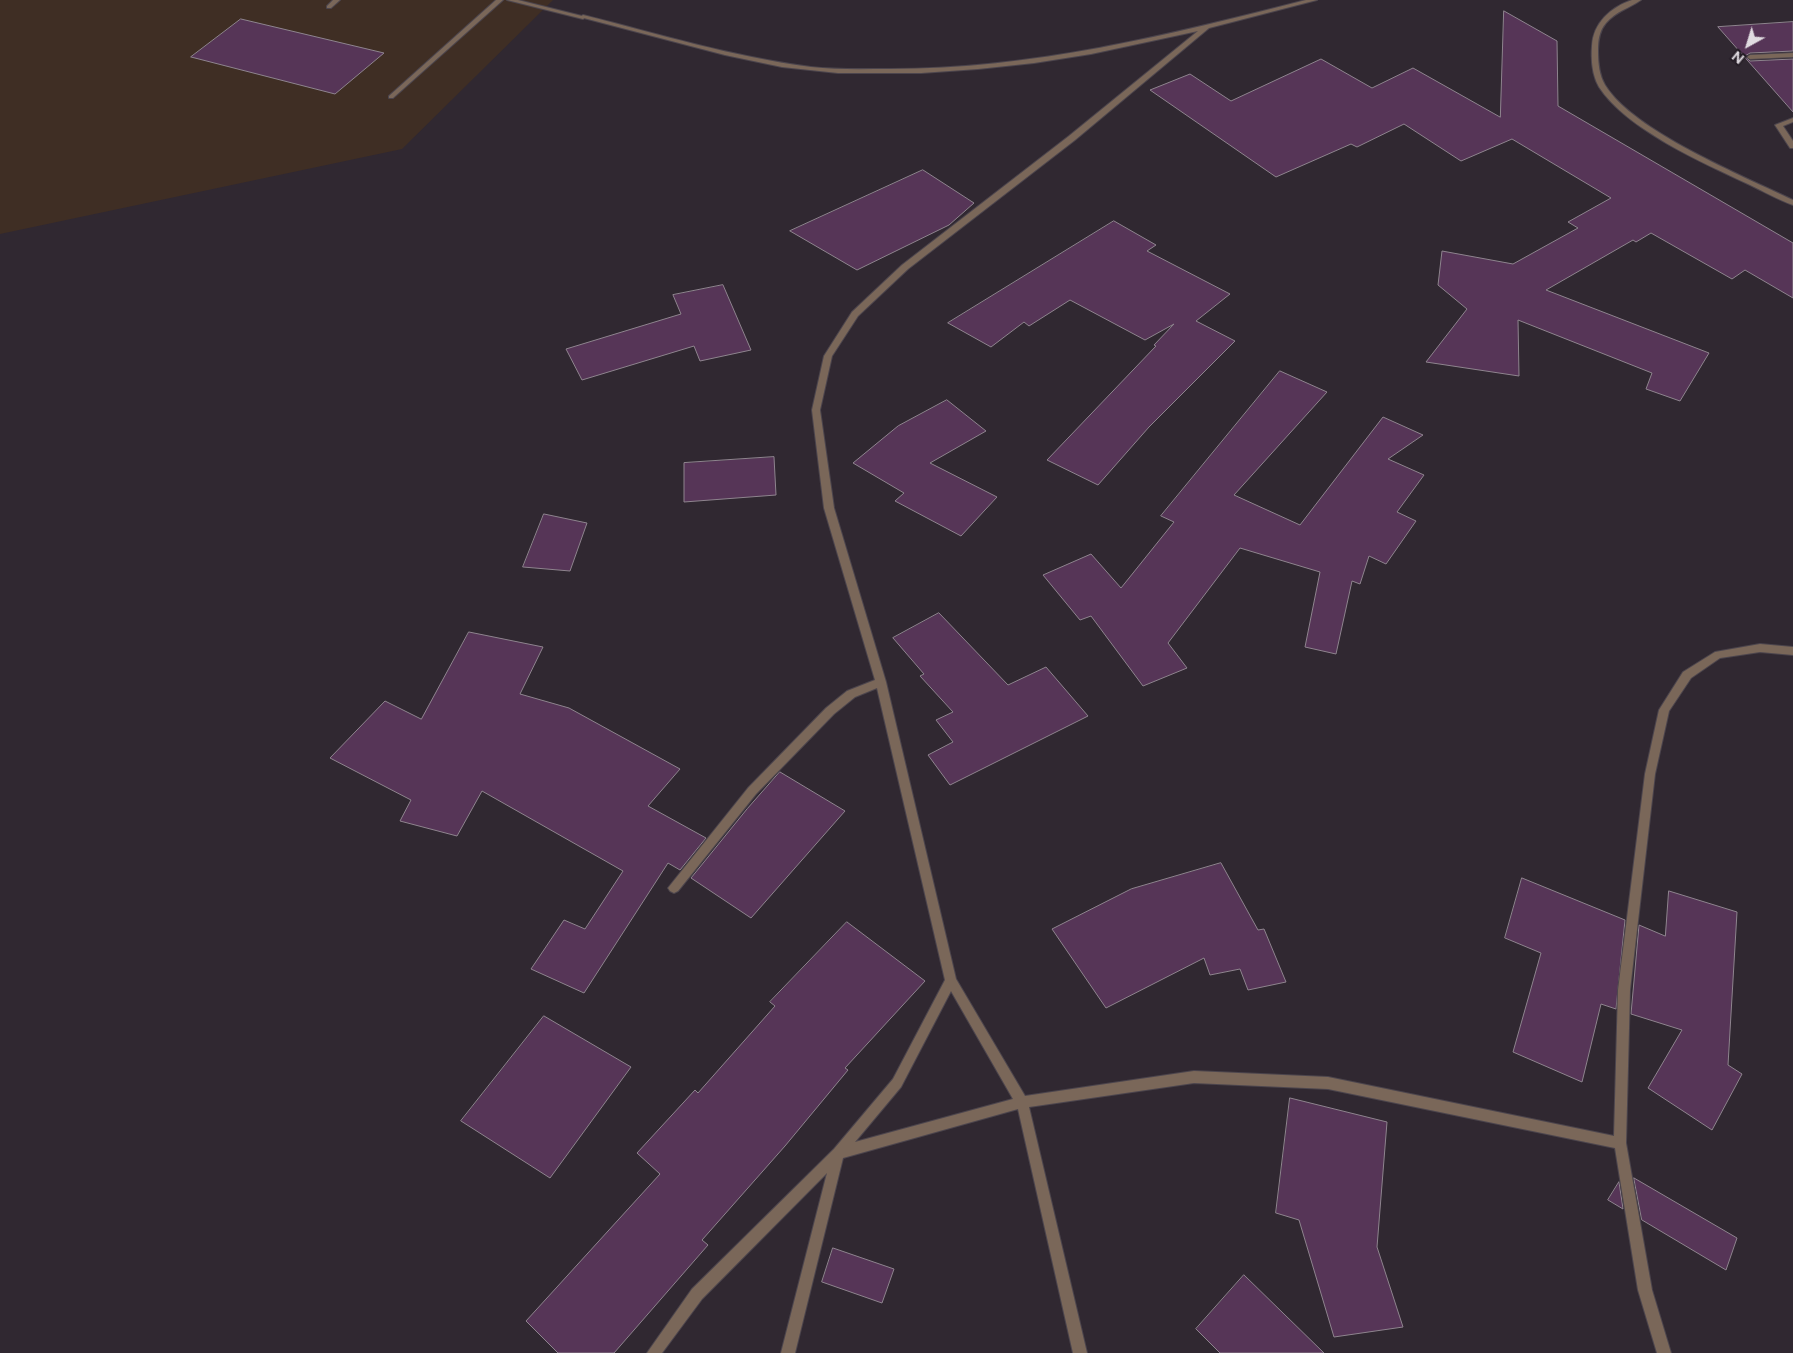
<!DOCTYPE html>
<style>
body{margin:0}
#map{position:relative;width:1793px;height:1353px;overflow:hidden;background:#302831;font-family:Figtree,sans-serif}
canvas{display:block}
.north{position:absolute;left:1723px;top:20px;width:50px;height:50px;-webkit-text-stroke:4px #261e27;paint-order:stroke;rotate:219deg;font-size:14px;font-weight:700;line-height:20px;text-align:center;color:#e0dbe1}
.north::after{content:'';display:block;margin:auto;width:18px;height:22px;background:#e0dbe1;clip-path:polygon(50% 0,100% 100%,50% 72%,0 100%)}
</style>
<div id="map">
<canvas width="1793" height="1353"></canvas>
<div class="north">N</div>
</div>
<script>
const context = document.querySelector('canvas').getContext('2d');
context.lineJoin = 'round';
function paint(path, color) { context.fillStyle = color; context.fill(path, 'evenodd'); }
function trace(path, color, width, dash) { context.strokeStyle = color; context.lineWidth = width; context.lineCap = dash ? 'butt' : 'round'; context.setLineDash(dash || []); context.stroke(path); }
const commercial = new Path2D(`
 M0,0H553L402,149L0,234Z`);
const building = new Path2D(`
 M1504,11L1557,41L1558,106L1793,243V298L1745,270L1732,279L1651,233L1636,242L1633,240L1546,290L1709,353L1680,401L1646,389L1652,373L1518,320L1519,376L1426,362L1467,309L1438,285L1442,251L1513,264L1578,228L1568,222L1611,198L1512,139L1461,161L1404,124L1357,147L1351,144L1276,177L1150,90L1190,74L1231,101L1321,59L1372,88L1413,68L1500,117Z
 M241,19L384,53L335,94L191,57Z
 M1793,22V51L1750,53L1745,56L1750,61L1793,59V112L1718,27Z
 M923,170L974,203L949,225L857,270L790,231Z
 M1114,221L1156,245L1147,251L1230,294L1196,321L1235,341L1149,427L1098,485L1047,460L1156,346L1154,345L1174,324L1145,340L1070,300L1029,326L1024,322L991,347L948,323Z
 M723,285L751,350L700,361L694,346L582,380L566,349L681,314L673,295Z
 M1280,371L1327,392L1234,495L1300,525L1383,417L1423,435L1388,459L1424,475L1397,512L1416,521L1386,564L1369,556L1360,584L1352,581L1336,654L1305,647L1320,572L1240,548L1168,643L1187,668L1143,686L1091,616L1080,620L1043,575L1091,554L1121,588L1174,522L1161,516Z
 M947,400L986,431L930,463L997,497L961,536L895,501L904,493L853,463L898,426Z
 M774,457L776,495L684,502V463Z
 M544,514L587,523L570,571L523,567Z
 M939,613L1008,685L1046,667L1088,716L950,785L928,755L953,742L936,720L953,712L920,676L924,674L893,638Z
 M469,632L543,647L520,694L569,708L680,769L648,806L706,838L680,870L668,863L584,993L531,969L564,920L585,929L623,871L482,791L457,836L400,821L411,800L330,758L385,701L421,719Z
 M780,772L845,811L751,918L691,878L747,809Z
 M1221,863L1258,930L1264,929L1286,982L1248,990L1240,969L1210,975L1204,958L1106,1008L1052,929L1131,889Z
 M1522,878L1625,920L1616,1009L1601,1004L1582,1082L1513,1052L1541,953L1505,938Z
 M1669,891L1737,912L1728,1065L1742,1074L1712,1130L1648,1088L1682,1030L1631,1014L1639,925L1665,936Z
 M847,922L925,981L845,1068L848,1070L785,1146L702,1240L708,1245L614,1353H558L526,1321L660,1174L637,1153L695,1090L698,1093L775,1006L770,1002Z
 M544,1016L631,1067L550,1178L461,1121Z
 M1290,1098L1387,1122L1377,1247L1403,1327L1334,1337L1299,1220L1276,1213Z
 M1634,1178L1737,1238L1726,1270L1642,1220Z
 M1619,1182L1623,1209L1608,1200Z
 M833,1248L894,1269L882,1303L822,1282Z
 M1244,1275L1324,1353H1220L1196,1329Z`);
const lane = new Path2D(`
 M333,0H340L331,8H327V6Z
 M496,0H503L393,98H389V96Z
 M507,0H518L586,17L583,19Z`);
const street = new Path2D(`
 M1306,0H1317L1209,28L1075,140L908,269L858,316L832,356L820,410L834,508L886,682L956,979L1025,1096L1194,1071L1328,1077L1614,1136L1618,990L1645,774L1659,710L1683,672L1715,652L1760,644L1793,647V655L1760,652L1720,658L1691,678L1669,711L1655,774L1630,990L1626,1143L1652,1290L1671,1353H1657L1638,1290L1615,1148L1328,1089L1194,1083L1029,1107L1087,1353H1073L1018,1109L843,1158L795,1353H781L827,1173L702,1299L662,1353H647L692,1289L834,1149L893,1079L945,980L877,688L855,697L834,714L756,794L678,891L674,893L670,891L668,888L748,788L826,708L847,691L875,680L824,508L812,410L824,356L852,312L902,265L1069,136L1198,31L1091,54L1034,63L978,69L921,73H838L782,67L725,55L580,17L583,15C659,34 733,57 811,67C837,70 864,69 890,69C1032,69 1170,35 1306,0ZM951,991L1013,1099L855,1142L901,1087Z
 M1632,0H1641C1630,8 1616,11 1606,23C1599,31 1598,41 1598,51C1598,62 1599,75 1605,85C1633,131 1743,176 1793,200V205C1778,200 1763,191 1748,184C1703,163 1626,129 1599,87C1592,75 1591,59 1592,46C1593,23 1611,7 1632,0Z
 M1793,53V57L1750,59L1747,57L1750,55Z
 M1793,118V122L1783,126L1793,141V148H1790L1775,125Z`);
paint(commercial, '#3f2e24');
paint(building, '#563557');
trace(building, '#8e848e', 1);
trace(lane, '#4c454d', 2);
trace(street, '#4c454d', 2);
paint(lane, '#7a6759');
paint(street, '#7a6759');
</script>
